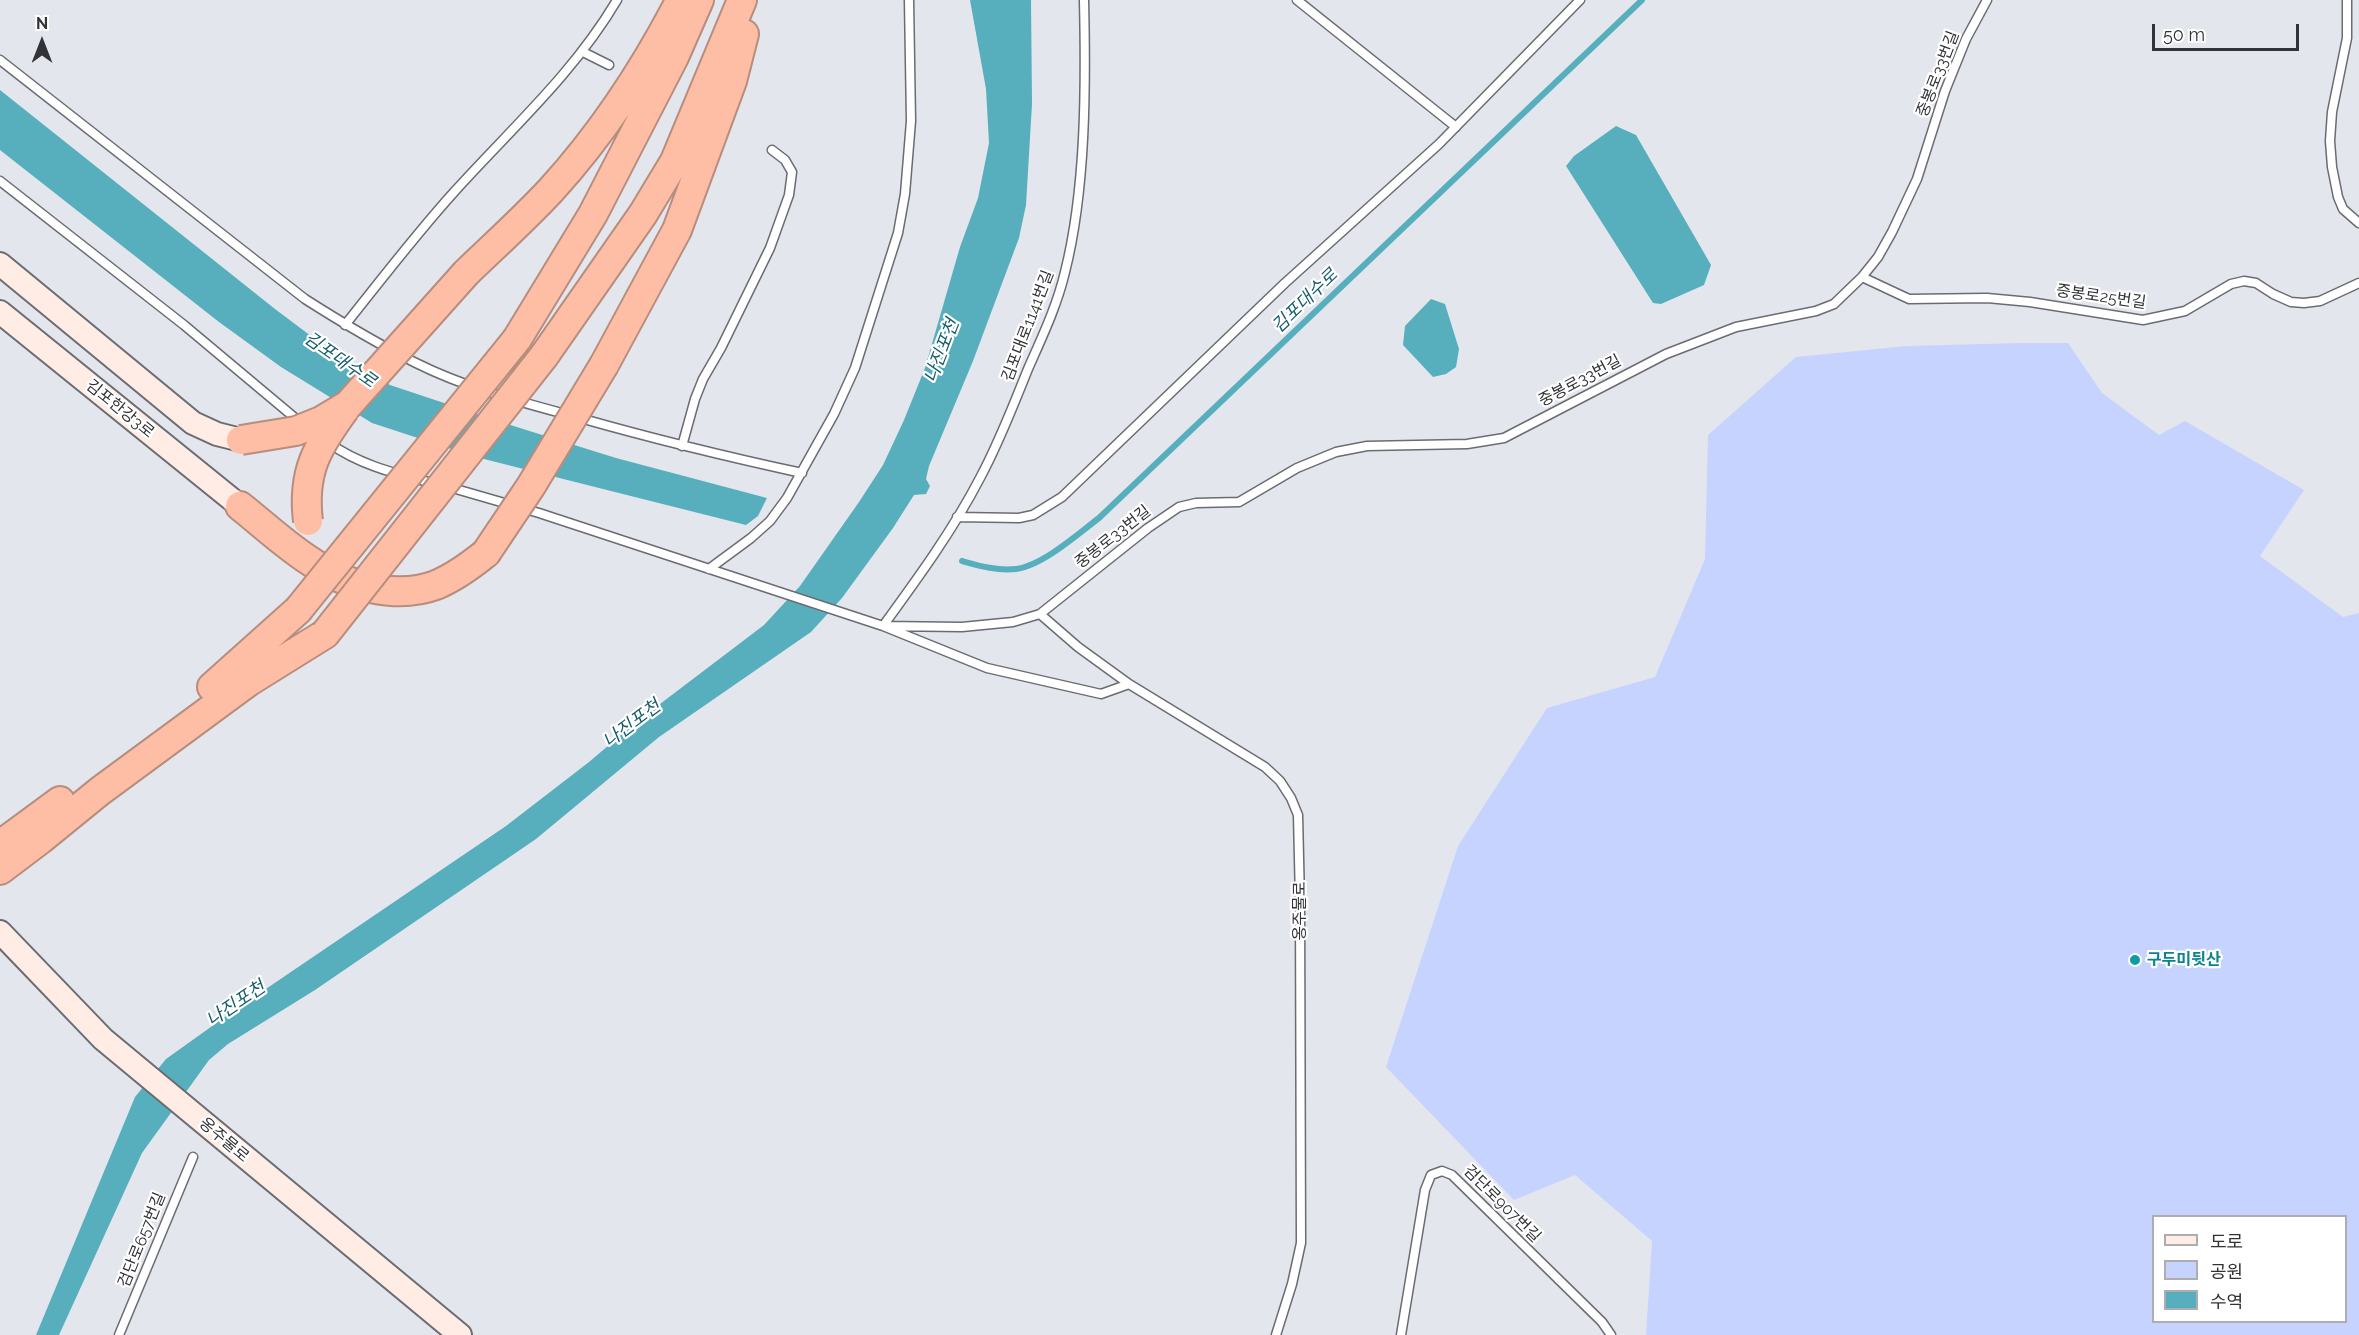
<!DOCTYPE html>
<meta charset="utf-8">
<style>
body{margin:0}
#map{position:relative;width:2359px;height:1335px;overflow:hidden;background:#e4e6ed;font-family:Raleway,"Noto Sans KR",sans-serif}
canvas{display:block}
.legend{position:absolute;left:2152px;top:1215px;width:195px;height:108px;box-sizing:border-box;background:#fff;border:2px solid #adadaf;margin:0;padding:8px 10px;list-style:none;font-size:18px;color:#323336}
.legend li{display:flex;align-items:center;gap:12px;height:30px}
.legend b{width:30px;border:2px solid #adadaf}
.north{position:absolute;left:12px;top:12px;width:60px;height:60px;-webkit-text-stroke:4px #fff;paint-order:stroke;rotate:0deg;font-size:16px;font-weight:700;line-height:24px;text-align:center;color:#323336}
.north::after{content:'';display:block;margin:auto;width:21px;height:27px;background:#323336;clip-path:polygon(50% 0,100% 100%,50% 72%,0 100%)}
.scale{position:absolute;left:2152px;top:24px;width:147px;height:27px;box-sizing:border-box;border:3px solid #323336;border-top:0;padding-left:8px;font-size:18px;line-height:21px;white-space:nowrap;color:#323336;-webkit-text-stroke:4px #fff;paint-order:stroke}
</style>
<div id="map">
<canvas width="2359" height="1335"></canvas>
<ul class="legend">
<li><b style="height:8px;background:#ffece4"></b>도로</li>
<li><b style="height:16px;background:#c7d3ff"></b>공원</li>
<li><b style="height:16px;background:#57afbd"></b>수역</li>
</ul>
<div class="north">N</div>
<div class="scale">50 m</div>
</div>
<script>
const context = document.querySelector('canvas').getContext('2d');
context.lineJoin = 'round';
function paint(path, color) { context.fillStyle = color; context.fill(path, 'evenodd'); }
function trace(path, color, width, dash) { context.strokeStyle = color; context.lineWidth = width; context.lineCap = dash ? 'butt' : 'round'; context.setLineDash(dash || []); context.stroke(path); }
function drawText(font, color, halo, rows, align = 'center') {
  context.font = font + ' Raleway,"Noto Sans KR",sans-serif'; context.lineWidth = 4.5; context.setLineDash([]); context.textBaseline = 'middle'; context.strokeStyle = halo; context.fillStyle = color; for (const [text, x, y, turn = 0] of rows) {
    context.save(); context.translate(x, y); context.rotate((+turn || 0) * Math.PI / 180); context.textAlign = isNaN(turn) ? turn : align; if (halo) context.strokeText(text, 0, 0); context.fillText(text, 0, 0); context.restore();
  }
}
const green = new Path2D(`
 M2021,343H2068L2102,393L2159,435L2185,421L2304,490L2260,556L2343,617L2359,613V1335H1646L1652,1241L1575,1175L1514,1200L1386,1067L1458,846L1547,708L1655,677L1705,559L1708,435L1796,357L1907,346ZM2154,1216H2346V1322H2154Z`);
const water = new Path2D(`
 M970,0H1031L1032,104L1026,205L1019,238L973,361L929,466L926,479L930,486L926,494L914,495L893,528L842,598L811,632L659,737L536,839L315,990L228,1044L209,1060L142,1153L59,1335H36L135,1097L166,1059L229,1014L506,826L589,762L635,723L764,625L800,586L859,502L883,465L904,420L925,368L960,247L978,198L989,143L986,89Z
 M0,90L275,309L331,351L390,385L504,423L616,458L767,498L758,516L746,525L476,457L372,423L281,367L219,322L0,150Z
 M1616,126L1636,135L1711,265L1704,285L1661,304L1653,303L1566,166L1574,156Z
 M1431,299L1445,304L1459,349L1456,367L1446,374L1433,377L1403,345L1405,326Z`);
const stream = new Path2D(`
 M962,561C980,566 997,571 1016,569C1042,566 1078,534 1099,518L1642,0`);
const lane = new Path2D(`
 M1084,0C1086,85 1086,189 1065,272C1057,306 1042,337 1028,369C1013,406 999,443 980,478C953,530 918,578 883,626L987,668L1101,694L1129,684
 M1297,0L1456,127
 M2347,0V38L2332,112L2330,141L2332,167L2338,197L2343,209L2359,223
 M583,52L609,65
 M0,60L305,299C341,322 378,344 416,363C468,389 525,403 580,418C654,439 728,457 802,473
 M0,181L184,325L301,423
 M1862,277L1909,299L1987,298L2030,302L2143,320L2185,311L2231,284L2244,281L2256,283L2273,294L2291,302L2304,303L2320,301L2359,283
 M345,325C381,280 416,234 455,191C511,129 574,73 617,0
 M329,443C361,466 398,474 436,484
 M682,446L695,399L703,379L721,348L770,248L789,195L792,172L785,160L772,150
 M449,487L539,513L883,626L962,627L1013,622L1040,614L1148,528L1179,507L1196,503L1239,502L1297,468L1336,452L1367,446L1467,444L1504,438L1666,354L1736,327L1816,311L1834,304L1862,277L1878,257L1892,232L1917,179L1945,91L1966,39L1987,0
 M957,517L1019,518L1033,515L1062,497L1285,283L1439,144L1580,0
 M709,569L751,538L770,521L787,498L834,414L855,368L898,233L905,194L911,121L909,0
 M1040,614L1078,647L1129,684L1265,767L1280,781L1291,798L1298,815L1300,901L1301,1243L1292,1284L1276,1335
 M119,1335L193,1157
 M1401,1335L1425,1190L1431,1175L1442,1171L1452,1175L1602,1322L1611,1335`);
const secondary = new Path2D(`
 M0,264L193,423L217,434L241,440
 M0,312L240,506
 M0,932L103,1039L460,1335`);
const highway = new Path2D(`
 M466,273C494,246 524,219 551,190C601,135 644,70 678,5
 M517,339L593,214L674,57L699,0
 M544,356L643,214L675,161L742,0
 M604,365L677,230L732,81L744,34
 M240,506C264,525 287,547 313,563C347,586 396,600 436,585C455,577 470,566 486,553
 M212,687L298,610
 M0,845L60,801
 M0,870L41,839L100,791L248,682L325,634`);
const highwayBridge = new Path2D(`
 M241,440L296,431L321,421L348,405L466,273
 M308,521C302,472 317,447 345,409
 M486,553L531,486L604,365
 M298,610L517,339
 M325,634L544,356`);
const markers = [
 [2135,960,6,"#0f9aa8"]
];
const streetNames = [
 ["중봉로33번길",1938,74,-69],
 ["중봉로25번길",2101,297,8],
 ["김포대로1141번길",1028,326,-69],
 ["중봉로33번길",1580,381,-28],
 ["김포한강3로",120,409,39],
 ["중봉로33번길",1113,537,-38],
 ["옹주물로",1300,911,-90],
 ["옹주물로",224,1140,40],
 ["검단로907번길",1502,1204,45],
 ["검단로657번길",142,1240,-68]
];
const cultureNames = [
 ["구두미뒷산",2147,960]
];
const waterNames = [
 ["김포대수로",1305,301,-44],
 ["나진포천",942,351,-69],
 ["김포대수로",340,360,35],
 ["나진포천",632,724,-37],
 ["나진포천",236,1004,-34]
];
paint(green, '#c7d3ff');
paint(water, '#57afbd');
trace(stream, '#57afbd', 6);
trace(lane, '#6a6c72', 11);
trace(secondary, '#6a6c72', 26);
trace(highway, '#b78d7e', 32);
trace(lane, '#fff', 8);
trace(secondary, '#ffece4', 22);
trace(highway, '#febea5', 28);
trace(highwayBridge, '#b78d7e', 32, []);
trace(highwayBridge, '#febea5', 28);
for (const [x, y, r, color] of markers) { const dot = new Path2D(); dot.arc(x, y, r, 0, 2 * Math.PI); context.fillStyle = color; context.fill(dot); trace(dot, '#fff', 2); }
drawText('16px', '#323336', '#fff', streetNames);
drawText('bold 16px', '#0d838f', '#fff', cultureNames, 'left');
drawText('italic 18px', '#155e69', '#fff', waterNames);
</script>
